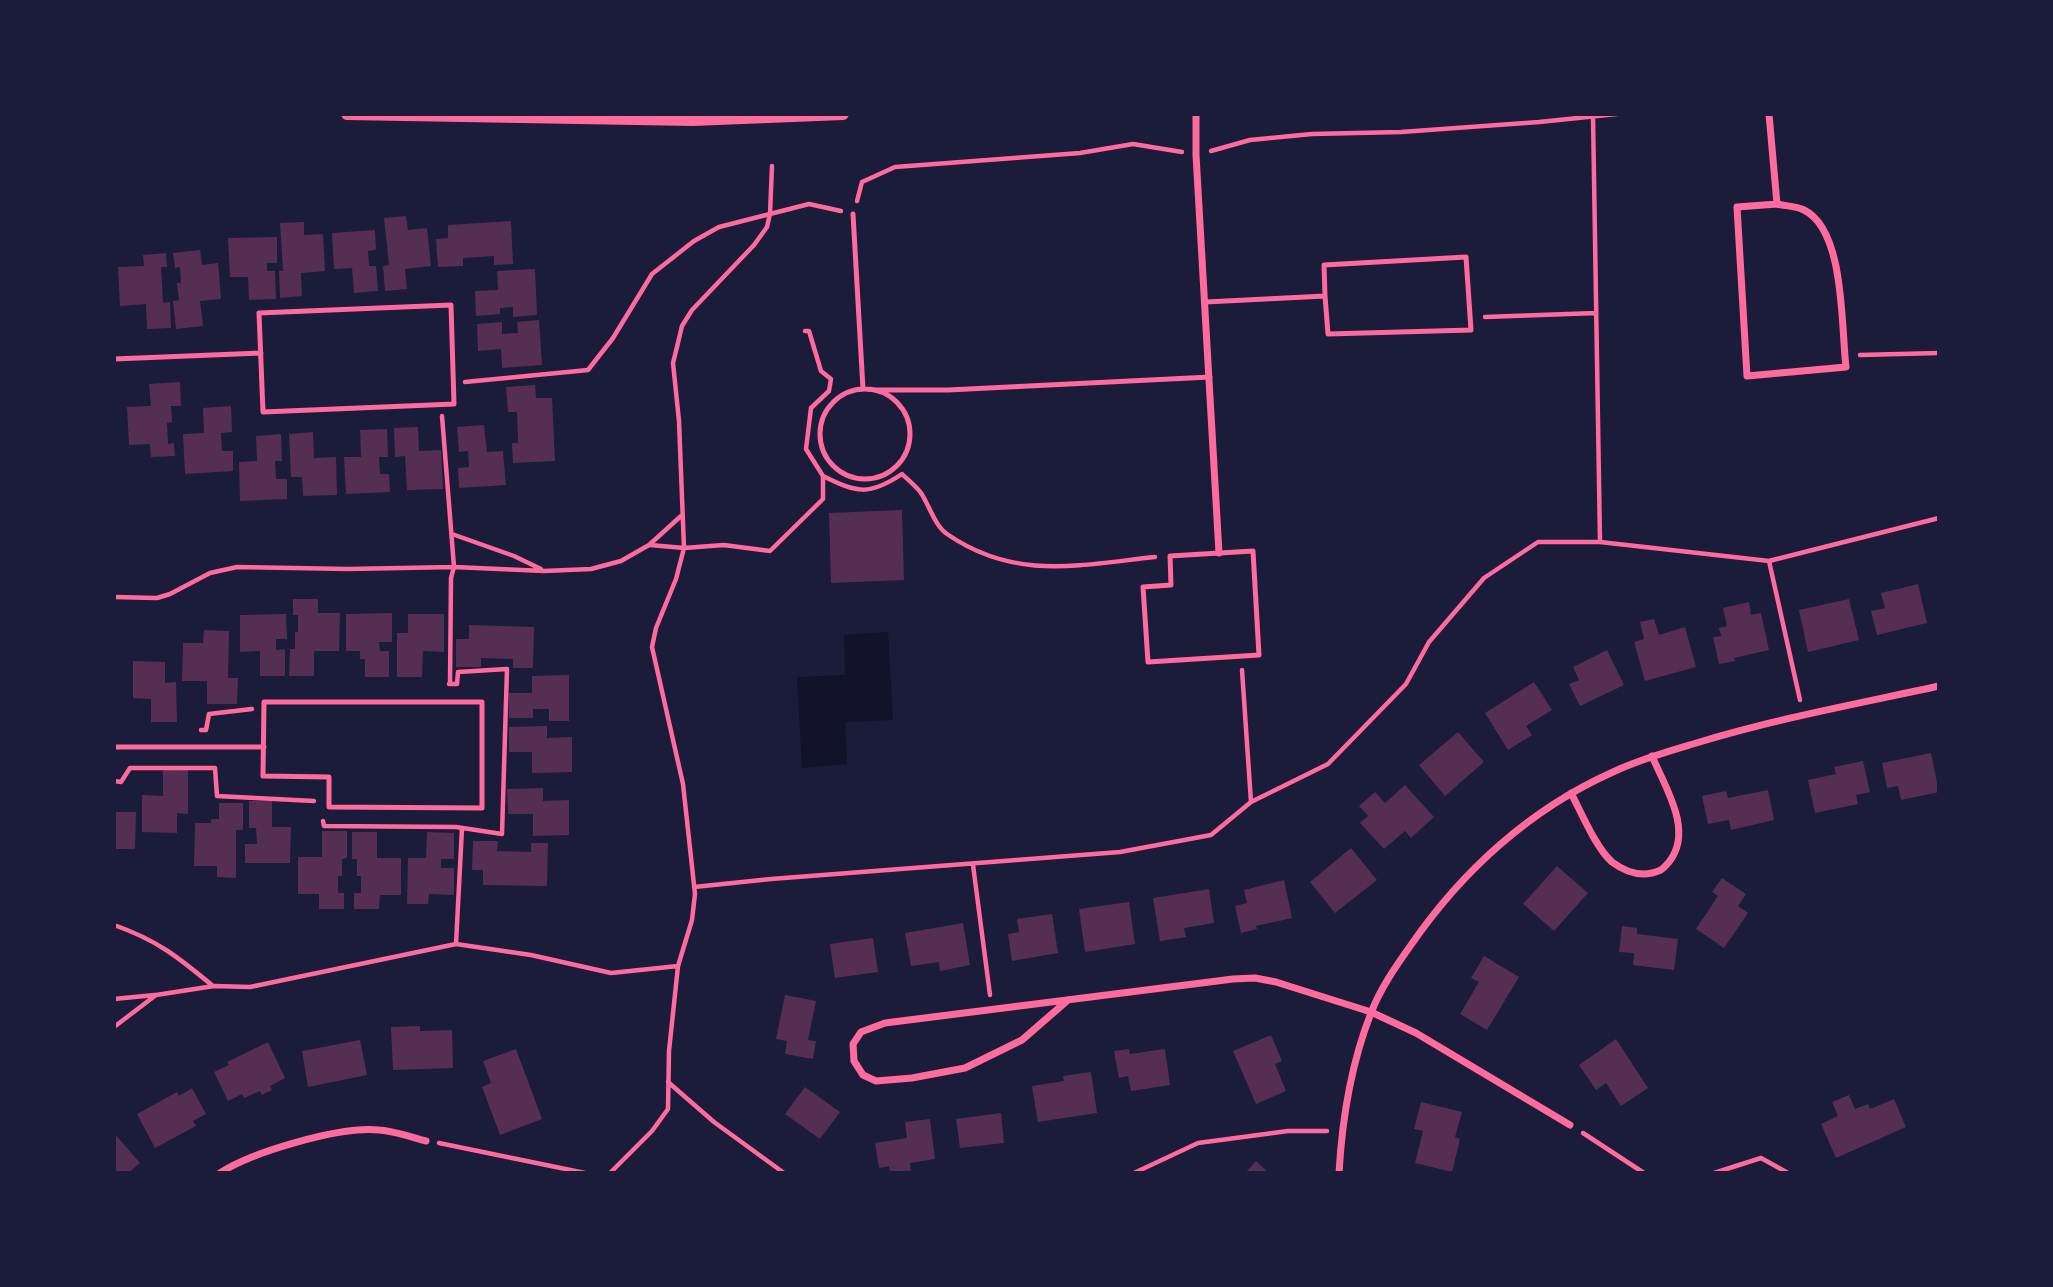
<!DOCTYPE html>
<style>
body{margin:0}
#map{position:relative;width:2053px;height:1287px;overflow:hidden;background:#1b1b3a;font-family:Rubik,sans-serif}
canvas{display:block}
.frame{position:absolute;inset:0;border:116px solid #1b1b3a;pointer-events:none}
</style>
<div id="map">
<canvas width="2053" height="1287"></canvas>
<div class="frame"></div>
</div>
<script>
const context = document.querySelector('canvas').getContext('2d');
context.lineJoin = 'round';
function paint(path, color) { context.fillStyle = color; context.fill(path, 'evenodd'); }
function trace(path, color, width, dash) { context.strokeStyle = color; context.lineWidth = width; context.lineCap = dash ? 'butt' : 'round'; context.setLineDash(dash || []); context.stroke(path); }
const water = new Path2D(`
 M888,632L893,720L845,722L847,764L802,768L797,677L845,675L844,635Z`);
const building = new Path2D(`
 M406,216L408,230L427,228L431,266L405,269L407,289L385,291L383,266L389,265L384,218Z
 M511,221L513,264L494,265V256L463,258V266L438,267L436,239L448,238V225Z
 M304,222V235L323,234L325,271L301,273L302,296L280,298L279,271H283L280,223Z
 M375,230L376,250L368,251L369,266H376L378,291L354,293L352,268L334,269L332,233Z
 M277,237V263H267V271H275L276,299L249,300L248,277H230L228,238Z
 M200,250L202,265L218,263L221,299L200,301L203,326L176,329L173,301L179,300L177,283H181L180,267L175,268L173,253Z
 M166,253L167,267H161L163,303L170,302L171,328L147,329L146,304L120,306L118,267L144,266L143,255Z
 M535,269L537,315L513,317V307L500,308V314L476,316L475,291L498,290L497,271Z
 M539,320L542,365L502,368L501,349L478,351L477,324L502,322V334L518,333L517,322Z
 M180,382L181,406H171L172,422L167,423L168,444L174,443L175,456L151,457L150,444L129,445L127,407L151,406L149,384Z
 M535,385L536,398H552L555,461L513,463L512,443H518L517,412H508L506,387Z
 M231,406L232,432L221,433L222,451H233V471L185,474L183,434L204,433L203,408Z
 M484,425L487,452L503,451L506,485L459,488L458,468L469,467L468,451L459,452L457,427Z
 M418,427L419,451L441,450L443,489L407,490L405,456L395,457L394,428Z
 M387,429L388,457H379L380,474H389L390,492L346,494L344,457H361L360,430Z
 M313,432L314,458L336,457L337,495L303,496L302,477H291L289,434Z
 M281,434L282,461H275L276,479H287V499L240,501L239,462L257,461L256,436Z
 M902,510L904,580L831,583L829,513Z
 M1918,584L1927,623L1877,635L1871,611L1885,608L1881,593Z
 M293,599H318V613H340L339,651H314V676H289L290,649H295V632H298V615H293Z
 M1849,599L1859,640L1808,652L1799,610Z
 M1749,602L1751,615L1761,613L1769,650L1734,658L1735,661L1719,664L1713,637L1721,636L1719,628L1727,626L1723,608Z
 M392,613V642H379L380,651H389V677H365V659H360V651H346V614Z
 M286,614L287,639H276V650L285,649V676H260V651L240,652V615Z
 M408,614H444V652L423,651L422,677H397V633H408Z
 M1654,619L1659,635L1685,627L1696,667L1645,681L1634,642L1644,639L1640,622Z
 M469,625L534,627L533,668H513V659L481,658V667H456V639H469Z
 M204,630L229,631L228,678H238L237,704H207V681H182L183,643H203Z
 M1607,650L1624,685L1580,706L1569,684L1579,680L1573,667Z
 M133,661L165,662V683L176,682L177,722H151V699L133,698Z
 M569,675V721H549V709H533V718H509V693H532V676Z
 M1534,682L1552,710L1526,726L1532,735L1508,750L1485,713Z
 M547,726V738L572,737V772L532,773V752H509V727Z
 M1458,732L1484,762L1445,796L1419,765Z
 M1931,753L1939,792L1901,800L1898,786L1887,788L1882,763Z
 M1863,761L1870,792L1856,795L1858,804L1815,813L1808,780L1836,774L1834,767Z
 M163,770H188V814L177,813V833L142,832V795L163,796Z
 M1405,785L1434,817L1411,838L1405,831L1384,849L1360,823L1368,816L1359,806L1375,792L1385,803Z
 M543,788V801L569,800V835L533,836V814H508L507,789Z
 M1768,790L1774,820L1731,830L1729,820L1708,824L1702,796L1726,791L1728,798Z
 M249,801H272V827H291L290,863H245V844H257L256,828H249Z
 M219,803H243V830H236V878L217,877V866H194L195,823H211V819H219Z
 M114,812H136L135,849H114Z
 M322,831H347V858L342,859V876H338V893H344V909H319V894H298V857H322Z
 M352,832H377V858H401V895H380L379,909H354V893H361V876H357V859H352Z
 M427,832L454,833V859H441V868H454V895L429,894L428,904H407L408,858H426Z
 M473,841H498L497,851L531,852V843H548L547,886L483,885V870H472Z
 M1351,848L1377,880L1335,913L1310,882Z
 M1557,866L1588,893L1554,931L1523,904Z
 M1722,878L1746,894L1738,906L1748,913L1724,948L1696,929L1718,896L1712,892Z
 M1284,880L1292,918L1256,926L1257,929L1241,933L1235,906L1247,903L1244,890Z
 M1209,889L1214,923L1184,928L1186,937L1160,941L1153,898Z
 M1129,902L1135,944L1085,952L1079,909Z
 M1052,914L1058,953L1012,961L1008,934L1019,932L1017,919Z
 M963,923L970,965L940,971L939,962L911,966L905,933Z
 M1622,926L1637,928V934L1678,939L1674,970L1633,965L1634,953L1619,952Z
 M873,938L878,972L835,978L830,944Z
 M1484,956L1519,977L1487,1030L1460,1014L1479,982L1471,978Z
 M785,995L816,1001L808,1040L816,1041L813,1059L785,1054L787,1041L776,1039Z
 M420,1026V1031L452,1030L453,1068L393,1070L391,1027Z
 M1271,1035L1282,1061L1275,1064L1286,1091L1256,1104L1233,1051Z
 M1616,1039L1648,1088L1621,1106L1606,1083L1596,1090L1579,1065Z
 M360,1040L367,1075L308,1087L302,1051Z
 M268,1042L285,1078L270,1086L272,1090L262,1095L260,1091L244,1098L242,1094L228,1101L214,1072L229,1065L227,1062Z
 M516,1049L542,1119L500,1135L482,1087L491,1083L483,1061Z
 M1129,1049L1130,1054L1165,1049L1170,1085L1131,1091L1128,1076L1119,1078L1114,1051Z
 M1091,1072L1097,1113L1038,1122L1032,1086L1064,1081L1063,1076Z
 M805,1087L840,1112L820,1139L785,1114Z
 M192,1088L206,1114L193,1121L196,1126L155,1148L137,1114L177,1092L179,1096Z
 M1849,1095L1855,1109L1868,1104L1870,1109L1894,1099L1906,1127L1836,1158L1821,1124L1838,1116L1832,1102Z
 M1421,1102L1462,1112L1455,1137L1460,1139L1452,1172L1415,1163L1423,1131L1414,1129Z
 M1001,1113L1004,1143L960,1148L956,1119Z
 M930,1119L935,1159L910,1163L911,1173H890L889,1166L879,1168L875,1143L907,1138L905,1122Z
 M114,1133L140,1163L128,1173H114Z
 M1256,1161L1269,1173H1245Z`);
const path = new Path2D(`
 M1593,116L1600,542
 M1211,151L1250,140L1312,134L1401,132L1539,122L1617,114
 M857,201L862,182L895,167L1080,153L1133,144L1182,152
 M1485,317L1596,313
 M1860,355L1939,353
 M465,382L588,370L613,338L652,274L694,241L719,227L809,204L841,211
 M442,416L454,567L451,578L450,684
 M823,476C857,493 869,496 902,474C908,480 916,486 921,493C929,505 935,526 947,534C1015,581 1079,565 1155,557
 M452,534L514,556L541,569
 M650,545L684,548L724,545L770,551L823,499V476L806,449L811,408L829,391L831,379L821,371L809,331H805
 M1769,561L1800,700
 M114,597L157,598L170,594L210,573L237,567L348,569L454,567L544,571L591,569L621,561L649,545L681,516
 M1242,670L1251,802
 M201,730H206L209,714L252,709
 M114,781L121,782L130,768H215L217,796L314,801
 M323,821L324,826L456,827L502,834L507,669L458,672L457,684H449
 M973,865L990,995
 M694,887L771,879L1120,852L1211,835L1251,802L1328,764L1406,684L1429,642L1484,578L1538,542H1600L1769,561L1939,518
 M114,925C157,940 178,957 213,986
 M456,944L462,828
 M114,999L155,995
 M114,1027L156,995L214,986L250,987L456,944L531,955L611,973L678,966
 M668,1082L714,1122L784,1173
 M1583,1133L1644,1173
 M439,1143L585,1173
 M610,1173L652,1131L668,1109L669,1051L678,966L692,920L695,894L683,784L652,647L656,628L676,579L684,548L679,421L673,363L677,347L682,326L692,310L754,245L767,227L770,214L772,166
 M1134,1173L1198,1143L1288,1131H1327
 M1714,1173L1761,1158L1788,1173`);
const service = new Path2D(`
 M853,214L863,389
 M1206,302L1325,296L1324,265L1466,257L1471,330L1328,334L1325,296
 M451,305L454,404L263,412L259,313Z
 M114,359L261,353
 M820 434a45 45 0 1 1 90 0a45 45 0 1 1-90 0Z
 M874,390H948L1210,377
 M1253,551L1259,655L1148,662L1143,587L1171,585L1170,556Z
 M264,702H482V808L329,807V777L263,776Z
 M114,747H264`);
const minor = new Path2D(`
 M1196,114V155L1219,553
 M1769,114L1777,204
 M1777,204C1785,206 1796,206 1804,210C1845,230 1841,326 1846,367L1747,376L1737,207Z
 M1571,793C1581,812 1596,848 1612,862C1624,871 1638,876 1652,873C1661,871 1663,869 1669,862C1694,831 1665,787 1652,756
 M1068,1000L1022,1040L965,1068L912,1078L876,1081L863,1075L854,1061L853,1044L861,1032L885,1023L1233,979L1255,978L1276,982L1371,1012L1416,1033L1570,1125
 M220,1173C252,1152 340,1126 379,1130C394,1131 411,1137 426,1141
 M1339,1173C1342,1120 1351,1064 1371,1013C1380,989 1396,966 1411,945C1462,871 1530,809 1613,772C1638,760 1666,752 1693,744C1774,719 1856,704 1939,686`);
const tertiary = new Path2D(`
 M347,114L693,120L843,114`);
paint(water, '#12122b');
paint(building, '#542f53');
trace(path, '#ff6b9d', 4.5);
trace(service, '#ff6b9d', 5);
trace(minor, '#ff6b9d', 7);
trace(tertiary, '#ff6b9d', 12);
</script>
